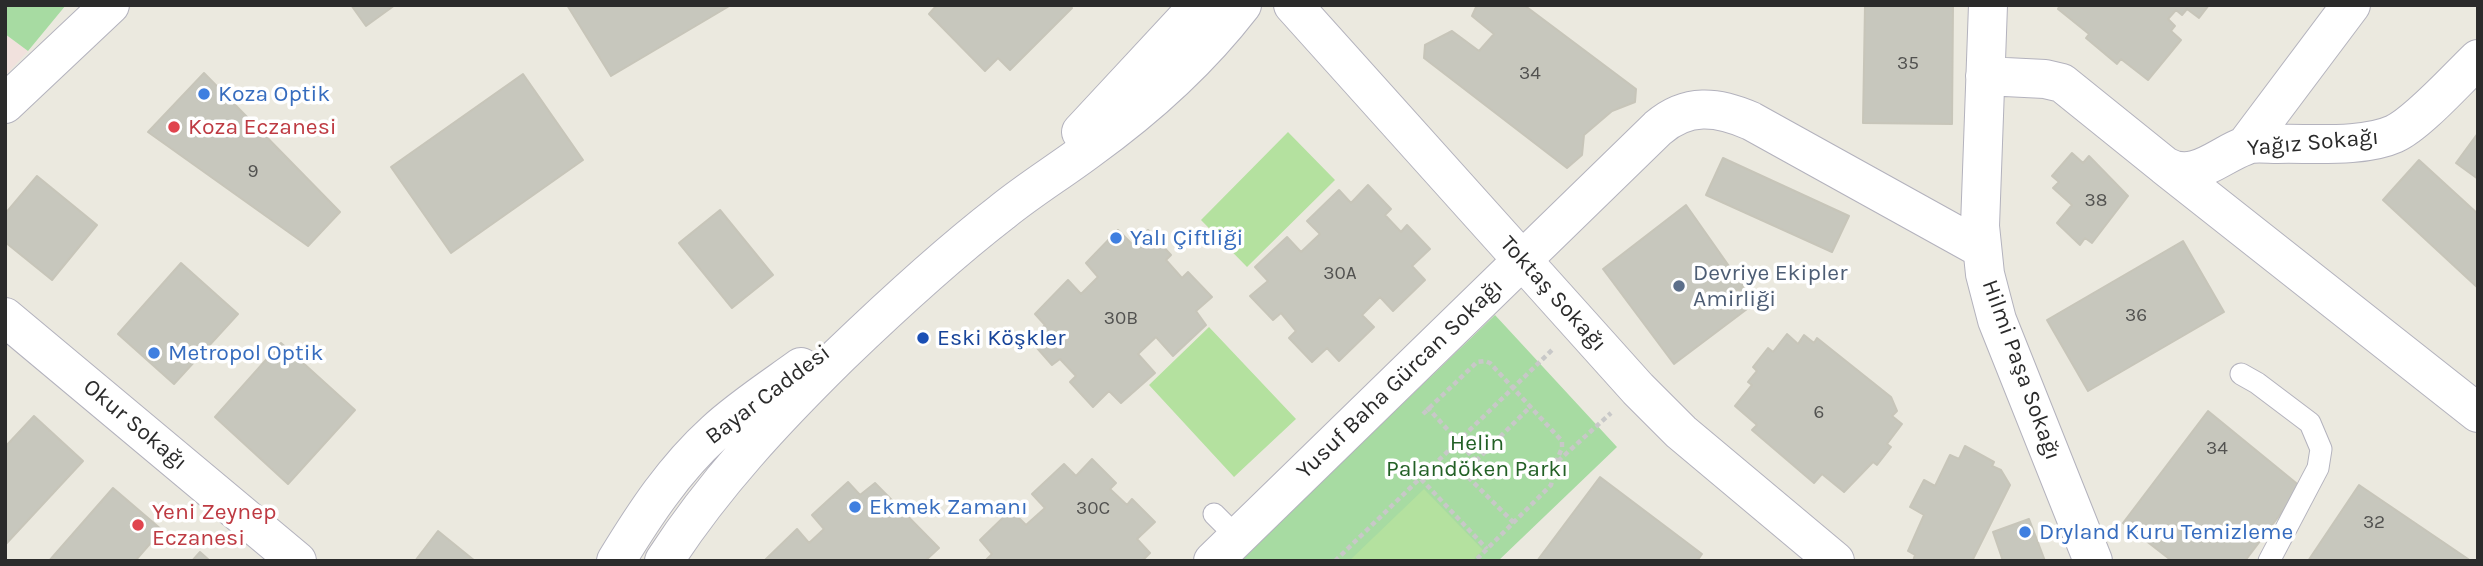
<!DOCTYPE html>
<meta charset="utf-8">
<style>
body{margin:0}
#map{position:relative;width:2483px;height:566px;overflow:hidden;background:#ebe9df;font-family:Karla,sans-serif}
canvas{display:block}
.frame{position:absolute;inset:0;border:7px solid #2b2b2b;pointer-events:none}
</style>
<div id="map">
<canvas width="2483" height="566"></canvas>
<div class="frame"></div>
</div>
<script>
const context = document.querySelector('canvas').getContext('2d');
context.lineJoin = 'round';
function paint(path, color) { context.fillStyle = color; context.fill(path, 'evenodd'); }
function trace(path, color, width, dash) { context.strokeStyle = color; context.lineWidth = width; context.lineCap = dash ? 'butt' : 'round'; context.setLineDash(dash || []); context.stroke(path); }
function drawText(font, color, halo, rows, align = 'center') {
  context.font = font + ' Karla,sans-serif'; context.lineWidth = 7; context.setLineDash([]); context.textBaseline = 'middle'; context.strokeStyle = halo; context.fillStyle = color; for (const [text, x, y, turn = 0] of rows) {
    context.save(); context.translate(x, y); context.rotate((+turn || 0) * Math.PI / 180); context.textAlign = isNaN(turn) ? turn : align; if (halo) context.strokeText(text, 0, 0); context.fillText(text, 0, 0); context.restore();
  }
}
const medical = new Path2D(`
 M5,34L28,51L5,76Z`);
const green = new Path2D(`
 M5,5H66L28,51L5,34Z
 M1495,315L1617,447L1498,561H1239Z`);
const pitch = new Path2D(`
 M1288,132L1335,180L1247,267L1201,220Z
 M1209,327L1296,419L1234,477L1149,385Z
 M1424,489L1483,550L1472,561H1349Z`);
const building = new Path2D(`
 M351,5H395L366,26Z
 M567,5H731L611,76Z
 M937,5H1070L1072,8L1010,70L998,58L985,71L929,14Z
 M1477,5H1524L1636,89L1635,102L1612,111L1584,135L1582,155L1567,168L1424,58L1425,45L1452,31L1479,51L1494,34L1472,16Z
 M1865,5H1953L1952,124L1863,123Z
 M2060,5H2209L2199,18L2187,9L2182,15L2176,10L2168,19L2175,26L2171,31L2181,40L2148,80L2121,59L2117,64L2086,38L2089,34L2058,9Z
 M204,73L340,212L308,246L148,132Z
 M523,74L583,160L451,253L391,167Z
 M2478,133V179L2456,163Z
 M2072,153L2083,163L2089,156L2128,196L2092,243L2085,238L2080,245L2057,223L2072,205L2053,188L2059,182L2052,176Z
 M1723,158L1849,216L1832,252L1706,195Z
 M2419,160L2478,214V288L2383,200Z
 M37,176L97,225L52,280L5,242V214Z
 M1368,185L1391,209L1385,215L1401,232L1407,225L1430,249L1412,266L1425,280L1393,311L1380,297L1362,315L1374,327L1339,361L1327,348L1312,362L1289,338L1296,331L1281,313L1273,320L1250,296L1268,281L1255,267L1287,237L1301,252L1320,234L1307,221L1339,190L1351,203Z
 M1686,205L1755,303L1674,364L1603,269Z
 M720,210L773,275L732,308L679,243Z
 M1118,230L1133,245L1148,230L1171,255L1166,260L1182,278L1188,272L1212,297L1196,311L1206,325L1173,356L1156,337L1138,354L1155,373L1121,403L1109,391L1093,407L1070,382L1076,376L1060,359L1052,365L1030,340L1045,325L1035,314L1068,280L1081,294L1098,277L1086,263Z
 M2183,241L2224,312L2088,391L2047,320Z
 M181,263L238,314L174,384L118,334Z
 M1787,334L1798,344L1804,335L1814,343L1817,338L1891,397L1897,411L1892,416L1902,424L1887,444L1891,447L1877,465L1873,462L1844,492L1822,474L1814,483L1752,430L1757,425L1735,406L1752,385L1748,382L1757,371L1753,367L1768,348L1773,352Z
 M281,343L355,410L288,484L215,417Z
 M2208,411L2301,487L2245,561H2172L2123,523Z
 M34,416L83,461L5,545V447Z
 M1965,446L1994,462L1992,466L2001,470L2010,485L1972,561H1913L1915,555L1908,551L1924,515L1910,507L1924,480L1935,486L1950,455L1959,459Z
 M1092,459L1116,483L1110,489L1127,505L1132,499L1155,522L1137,539L1150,553L1142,561H985L992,554L980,540L1011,510L1026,525L1045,508L1032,494L1064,464L1076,476Z
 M1600,477L1702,554L1697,561H1537Z
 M848,482L860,495L875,483L939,548L925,561H764L797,529L809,543L824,529L812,515Z
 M2359,485L2471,561H2308Z
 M113,488L162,530L135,561H49Z
 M2029,519L2045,561H2003L1993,532Z
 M438,531L475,561H415Z
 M200,552L210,561H192Z`);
const path = new Path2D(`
 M1427,407L1476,461L1466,471L1468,477L1514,523
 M1423,414L1477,362L1485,361L1490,363L1562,441V448L1555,464L1551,485L1475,561
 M1476,461L1531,406
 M1558,461L1611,413
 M1421,479L1487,549
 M1335,561L1553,349`);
const lane = new Path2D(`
 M2241,374L2257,383L2310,423L2321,449L2318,468L2269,561
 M1214,514L1237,537`);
const street = new Path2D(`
 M1988,5L1980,226L1985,274L1997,320L2093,561
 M1985,76L2045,79L2062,83L2165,166C2194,183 2219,155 2245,146C2253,142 2267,144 2277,144C2311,143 2363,148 2394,134C2417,124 2458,78 2478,59
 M5,104L110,5
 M2246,145L2351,5
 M2165,166L2478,413
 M5,317L297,561
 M1213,561L1658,128C1687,103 1717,106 1751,121L1982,249`);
const secondary = new Path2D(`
 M1293,5L1638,389L1681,432L1835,561
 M1081,132L1199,5
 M616,561C644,515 674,469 715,432C741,408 772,388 801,367
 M664,561C714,484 774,420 839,356C891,306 945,256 1002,212C1029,190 1060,171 1088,150C1145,109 1198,62 1242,5`);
const markers = [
 [204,94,7,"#3f7fe0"],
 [174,127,7,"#e0444e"],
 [1116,238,7,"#3f7fe0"],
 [1679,286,7,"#5c6f8a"],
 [923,338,7,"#1a4fb4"],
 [154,353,7,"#3f7fe0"],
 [855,507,7,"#3f7fe0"],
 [138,525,7,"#e0444e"],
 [2025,532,7,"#3f7fe0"]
];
const numberNames = [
 ["35",1908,64],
 ["34",1530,74],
 ["9",253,172],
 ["38",2096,201],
 ["30A",1340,274],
 ["36",2136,316],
 ["30B",1121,319],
 ["6",1819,413],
 ["34",2217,449],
 ["30C",1093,509],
 ["32",2374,523]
];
const shopNames = [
 ["Koza Optik",218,94],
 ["Yalı Çiftliği",1130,238],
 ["Metropol Optik",168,353],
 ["Ekmek Zamanı",869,507],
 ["Dryland Kuru Temizleme",2039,532]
];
const healthNames = [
 ["Koza Eczanesi",188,127],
 ["Yeni Zeynep",152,512],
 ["Eczanesi",152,538]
];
const streetNames = [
 ["Yağız Sokağı",2313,143,-5],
 ["Toktaş Sokağı",1553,294,48],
 ["Hilmi Paşa Sokağı",2021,370,70],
 ["Yusuf Baha Gürcan Sokağı",1400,379,-44],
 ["Bayar Caddesi",768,395,-37],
 ["Okur Sokağı",135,425,40]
];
const serviceNames = [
 ["Devriye Ekipler",1693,273],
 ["Amirliği",1693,299]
];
const transitNames = [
 ["Eski Köşkler",937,338]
];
const parkNames = [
 ["Helin",1477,443],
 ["Palandöken Parkı",1477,469]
];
paint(medical, '#f1e1dd');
paint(green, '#a7dba2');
paint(pitch, '#b4e19f');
paint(building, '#c7c7bd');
trace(building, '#c7c5b9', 2);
trace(lane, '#b3b2bd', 23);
trace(street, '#b3b2bd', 40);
trace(secondary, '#b3b2bd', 40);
trace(path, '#c8c8c8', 4.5, [5, 3.5]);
trace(lane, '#fff', 21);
trace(street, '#fff', 38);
trace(secondary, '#fff', 38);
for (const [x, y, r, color] of markers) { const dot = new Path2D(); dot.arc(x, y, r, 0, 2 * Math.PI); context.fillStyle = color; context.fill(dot); trace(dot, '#fff', 2.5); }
drawText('19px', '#525250', null, numberNames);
drawText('23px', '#366cbe', '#fff', shopNames, 'left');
drawText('23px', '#be3a42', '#fff', healthNames, 'left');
drawText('23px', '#2b2b2b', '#fff', streetNames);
drawText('23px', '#4e5e75', '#fff', serviceNames, 'left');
drawText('23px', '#164399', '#fff', transitNames, 'left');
drawText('23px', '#236026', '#fff', parkNames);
</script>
